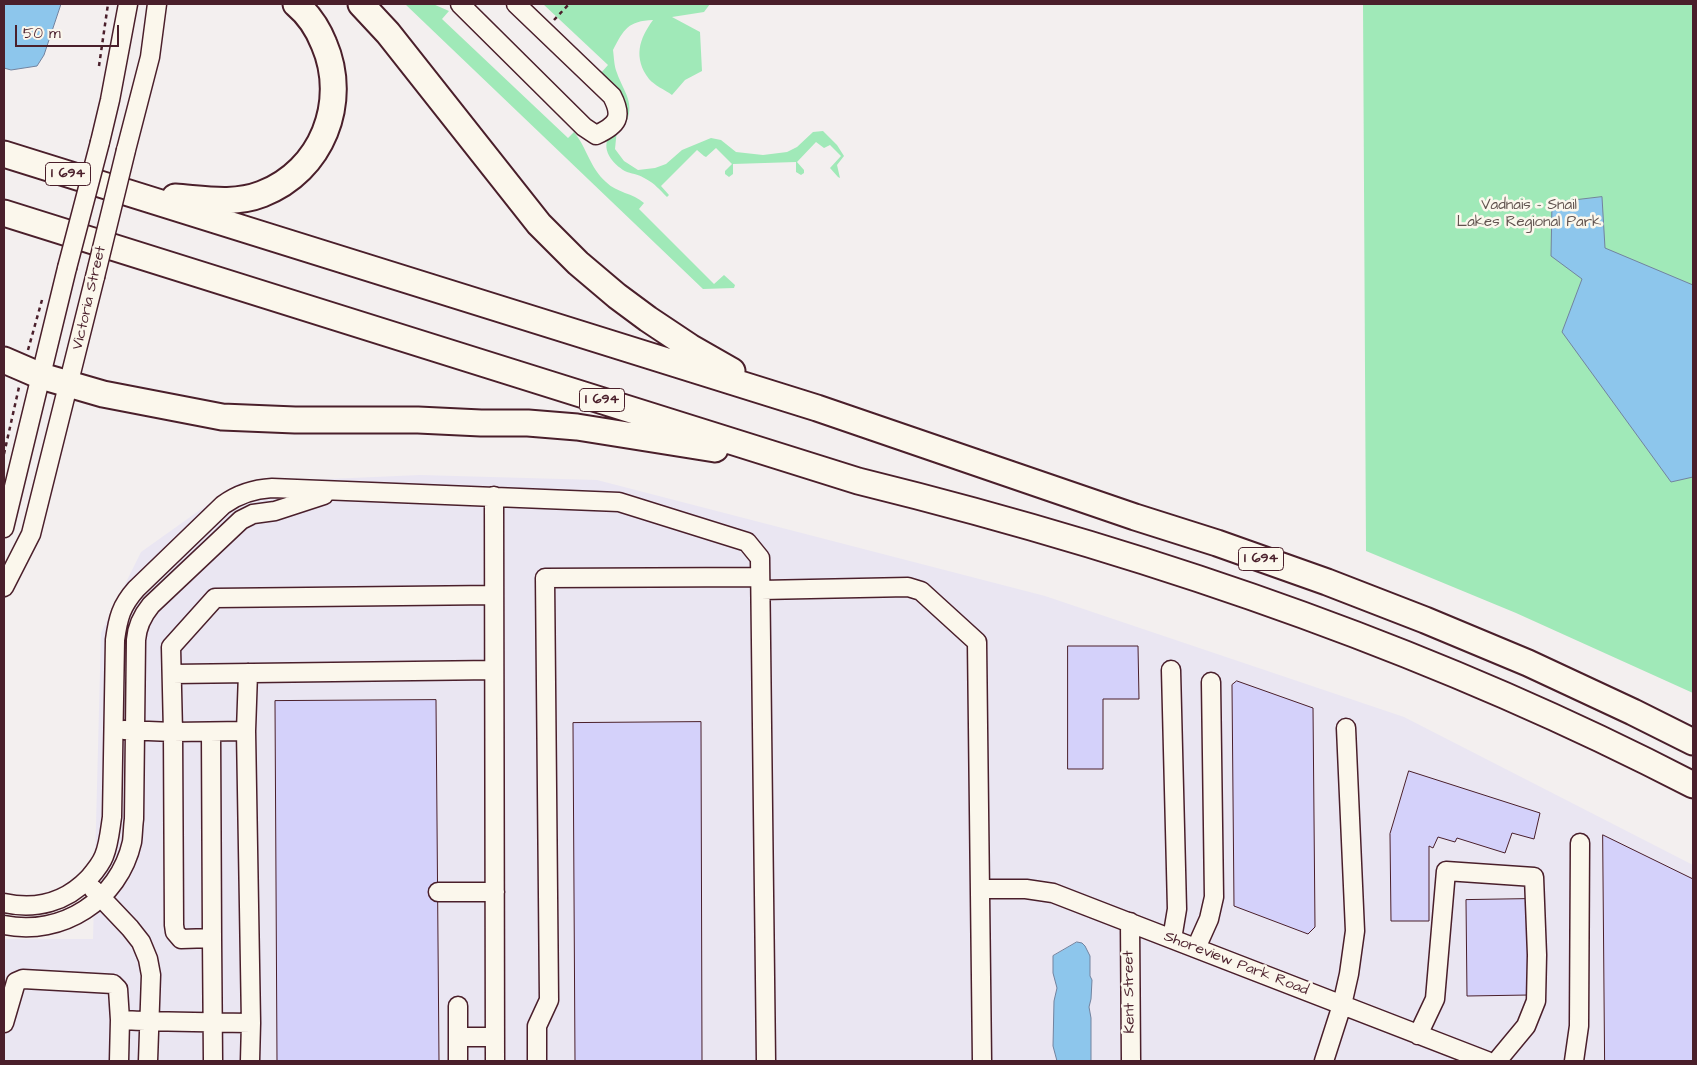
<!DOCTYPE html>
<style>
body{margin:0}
#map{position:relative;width:1697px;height:1065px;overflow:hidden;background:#f3efef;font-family:"Architects Daughter",sans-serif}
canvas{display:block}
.frame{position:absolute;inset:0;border:5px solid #4a1f2b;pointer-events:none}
.scale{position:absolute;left:15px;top:25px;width:104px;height:22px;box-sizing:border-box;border:2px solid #4a1f2b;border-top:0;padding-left:6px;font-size:15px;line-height:18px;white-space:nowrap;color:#4a1f2b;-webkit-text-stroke:4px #fbf7ec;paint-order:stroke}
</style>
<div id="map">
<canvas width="1697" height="1065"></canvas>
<div class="frame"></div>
<div class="scale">50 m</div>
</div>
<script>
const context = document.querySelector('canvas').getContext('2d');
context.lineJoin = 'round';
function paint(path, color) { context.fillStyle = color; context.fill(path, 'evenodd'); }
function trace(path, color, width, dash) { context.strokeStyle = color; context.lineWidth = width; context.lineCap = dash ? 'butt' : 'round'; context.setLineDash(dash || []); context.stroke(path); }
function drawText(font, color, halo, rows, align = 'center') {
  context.font = font + ' "Architects Daughter",sans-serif'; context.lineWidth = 5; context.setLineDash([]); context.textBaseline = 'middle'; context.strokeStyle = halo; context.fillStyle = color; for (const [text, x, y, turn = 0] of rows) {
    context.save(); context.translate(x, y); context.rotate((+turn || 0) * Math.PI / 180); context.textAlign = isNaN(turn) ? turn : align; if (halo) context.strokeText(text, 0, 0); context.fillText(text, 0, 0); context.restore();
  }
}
const built = new Path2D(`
 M420,475L597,480L1045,596L1404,717L1693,865V1061H4V939H93L101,633L141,552L238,483Z`);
const green = new Path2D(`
 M405,4H433L449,11L442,19L568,138L574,132C587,148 590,168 606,182C617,193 633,193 644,203L639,209L714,284L724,275L735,285L734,288L703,289Z
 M543,4H710L704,12L672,17L700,32L702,71L685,80L672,95C665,90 654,85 649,79C633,58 639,39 653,20C628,21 624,29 613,50C614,57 614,66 617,73C624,93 636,103 625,125L622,123C623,118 626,112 625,107C624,93 609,83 600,74L608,65Z
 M1363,4H1693V693L1516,613L1366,551Z
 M617,129L615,149L624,161L638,170L655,168L666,164L682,150L711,138L721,140L736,152L763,155L787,152L797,147L813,132L823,131L837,145L844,156L837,165L840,178L838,177L830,168L841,156L830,145L824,148L816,142L797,162L804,170V173L801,175L796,172V162L733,164V174L729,177L725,174V171L732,164L716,148L706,157L704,156L697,150L661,186L669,195L667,197C660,190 654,183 646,179C640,175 634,174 627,172C616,167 600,151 609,137C610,134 615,131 617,129Z`);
const water = new Path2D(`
 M4,4H61L44,55L37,66L11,70L4,68Z
 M1602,197L1605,248L1693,285V477L1671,482L1562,332L1582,279L1551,256L1552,203Z
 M1077,942L1082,943L1085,946L1090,956V976L1092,980L1091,999L1089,1007L1091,1018V1061H1057L1053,1046L1054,1001L1057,988L1053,973V956Z`);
const building = new Path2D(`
 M1068,646H1138L1139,699H1103V769H1068Z
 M1237,681L1313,708L1315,927L1308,934L1234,906L1232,685Z
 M436,700L439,1061H277L275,701Z
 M701,722L702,1061H575L573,723Z
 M1409,771L1540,813L1534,839L1512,833L1505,853L1457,838L1455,842L1438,837L1433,848L1429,846V921H1391L1390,834Z
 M1603,835L1693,879V1061H1605Z
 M1528,899L1529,995L1467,996L1466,900Z`);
const path = new Path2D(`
 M554,20L569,4
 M99,66L108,4
 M28,350L42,300
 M4,454L19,387`);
const minor = new Path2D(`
 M460,4L584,127L596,135C618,125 623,117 612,96L516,4
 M100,142L110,100L128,4
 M126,150L150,57L157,4
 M494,496L495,1061
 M4,528L67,268
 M4,587L31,534L95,277
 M761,590L908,587L921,591L977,642L982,1061
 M1171,670L1177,909L1172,939
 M172,674L494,670
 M124,730L173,732L171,647L215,598L494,595
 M246,731L248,673
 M211,732L212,938
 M93,889L130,928L141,942L148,959L151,975L148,1061
 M980,889H1026L1053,893L1487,1061
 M438,892H495
 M4,903C36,910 66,902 89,878C95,871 101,864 104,856C109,844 110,830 112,817L115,640C118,618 121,606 136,589L223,505C238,494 253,489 272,488L619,502L747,542L760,558L766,1061
 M1130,922L1131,1061
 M4,925C62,937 119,900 132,842C133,834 133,826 134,819L136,640C137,626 142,616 151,605L241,520L253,514L275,511L324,495
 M1196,948L1209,919L1214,897L1211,682
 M120,1020C164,1022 207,1022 251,1023L246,731L173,732L174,925L175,932L181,939L212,938L213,1061
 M4,1023L16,982L23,979L113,984L118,989L120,1020L119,1061
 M1418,1035L1435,999L1446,871L1534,877L1537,955L1536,1001L1526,1026L1497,1061
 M458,1037H495
 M250,1061L251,1023
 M458,1061V1006
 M537,1061V1026L549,1000L545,578L760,577
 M1324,1061L1342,1005L1349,974L1355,931L1346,728
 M1574,1061L1579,1026L1580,843`);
const highway = new Path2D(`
 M361,4L388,33L539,224L578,263L617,296L648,319L690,347L732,371
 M4,154L817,408L1135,517L1217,543L1327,582L1425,620L1528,663L1633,712L1693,742
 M175,197C204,199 234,205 262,194C322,171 349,102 324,44C318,29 308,14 296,4
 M4,213L858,481C1146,552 1429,648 1693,785
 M4,360L41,376L103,394L222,417L295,420H418L481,423H528L577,427L715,449`);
const minorBridge = new Path2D(`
 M67,268L100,142
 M95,277L126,150`);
const shields = [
 [68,174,45],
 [602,400,45],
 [1261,559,45]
];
const shieldNames = [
 ["I 694",68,174],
 ["I 694",602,400],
 ["I 694",1261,559]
];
const parkNames = [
 ["Vadnais - Snail",1529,206],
 ["Lakes Regional Park",1529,223]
];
const streetNames = [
 ["Victoria Street",90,298,-77],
 ["Shoreview Park Road",1236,964,21],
 ["Kent Street",1130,992,-91]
];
paint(built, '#eae6f2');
paint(green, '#a0e9b8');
paint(water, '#8dc6ec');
trace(water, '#72839f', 1);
paint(building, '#d4d1fa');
trace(building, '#4a1f2b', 1);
trace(minor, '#4a1f2b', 21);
trace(highway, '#4a1f2b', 29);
trace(path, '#4a1f2b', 2.5, [4, 4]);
trace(minor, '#fbf7ec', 18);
trace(highway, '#fbf7ec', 25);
trace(minorBridge, '#4a1f2b', 21, []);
trace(minorBridge, '#fbf7ec', 18);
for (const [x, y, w] of shields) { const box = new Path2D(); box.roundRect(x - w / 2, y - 11.5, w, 23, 4); context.fillStyle = '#fbf7ec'; context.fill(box); trace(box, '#4a1f2b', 1); }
drawText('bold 14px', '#4a1f2b', null, shieldNames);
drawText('15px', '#60524e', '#fbf7ec', parkNames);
drawText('15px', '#4a1f2b', '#fbf7ec', streetNames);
</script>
